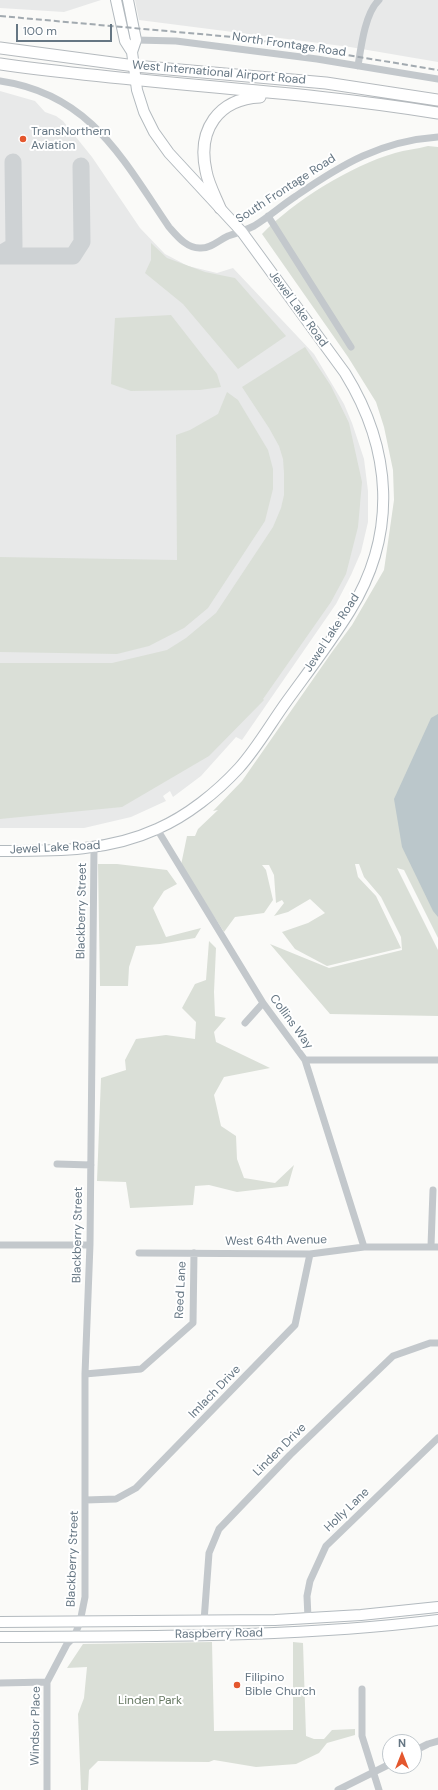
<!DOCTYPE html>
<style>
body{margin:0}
#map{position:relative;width:438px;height:1790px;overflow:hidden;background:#fafaf8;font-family:"DM Sans",sans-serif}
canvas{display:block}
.north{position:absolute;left:382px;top:1734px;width:40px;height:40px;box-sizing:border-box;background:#fff;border:1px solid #c1c8cd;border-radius:50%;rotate:0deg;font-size:11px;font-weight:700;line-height:16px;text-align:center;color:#657683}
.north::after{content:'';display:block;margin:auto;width:14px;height:18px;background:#e4572e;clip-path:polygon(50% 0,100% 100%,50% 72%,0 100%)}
.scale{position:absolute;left:16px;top:24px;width:96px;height:18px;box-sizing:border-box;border:2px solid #657683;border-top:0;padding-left:5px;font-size:12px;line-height:14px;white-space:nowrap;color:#657683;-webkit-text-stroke:3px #fff;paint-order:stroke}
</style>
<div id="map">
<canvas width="438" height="1790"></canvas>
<div class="north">N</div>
<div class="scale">100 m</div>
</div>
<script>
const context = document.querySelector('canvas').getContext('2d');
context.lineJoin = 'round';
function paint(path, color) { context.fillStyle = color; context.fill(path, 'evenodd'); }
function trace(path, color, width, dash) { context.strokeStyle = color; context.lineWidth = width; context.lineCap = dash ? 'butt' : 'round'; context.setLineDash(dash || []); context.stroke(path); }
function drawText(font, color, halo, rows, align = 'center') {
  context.font = font + ' "DM Sans",sans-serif'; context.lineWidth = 4; context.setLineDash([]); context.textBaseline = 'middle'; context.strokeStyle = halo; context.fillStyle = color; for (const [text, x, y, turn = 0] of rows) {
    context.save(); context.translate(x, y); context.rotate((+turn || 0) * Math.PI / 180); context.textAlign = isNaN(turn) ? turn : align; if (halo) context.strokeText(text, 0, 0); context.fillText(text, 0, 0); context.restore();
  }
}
const built = new Path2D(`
 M0,0H101L64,12L0,8Z
 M135,0H438V62L350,47L139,20Z
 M0,91L35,101L45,112L56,116L63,121L92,157L140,228L165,254L188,266L217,273L233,268L314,354L344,404L352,423L364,459L368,491V522L361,552L351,575L336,604L242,740L236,737L201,776L173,797L170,791L163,796L166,801L131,817L84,828H0Z`);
const green = new Path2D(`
 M428,146L438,147V938L404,870L397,868L438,950V1016L330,1014L270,944L329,968L402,950L401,937L381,897L364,877L359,864H355L358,877L376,896L401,948L327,966L295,949L282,932L308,923L325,913L310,899L288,912L274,916L284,903L282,900L276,903L274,875L269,865H262L266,870L273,900L264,913L235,917L224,932L181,865L187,836H195L198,829L218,810L213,811L242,781L332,652L352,625L384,570L394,500L393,470L384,427L376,402L348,357L262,234C294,201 350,166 395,153C405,150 417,149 428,146Z
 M151,243L167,258L205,272L235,278L286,336L238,369L183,304L145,273L151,260Z
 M171,315L217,374L221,387L200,390L131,391L111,384L115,318Z
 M305,347L331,386L349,423L362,482L358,527L346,574L331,602L263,699L264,700L209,756L122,807L0,819V663H112L167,650L186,638L216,613L273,527L281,508L284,495V473L283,459L279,446L269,428L242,387Z
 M227,392L238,400L268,450L273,469V489L265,521L208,608L184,628L149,646L117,654L0,652V557L177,560L176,435L190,430L218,414Z
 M98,864H117L167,870L177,884L164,891L153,908L166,937L201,928L195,938L160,944L136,946L129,967L128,986H100Z
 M209,941L216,948L214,992L215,1016L226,1018L214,1032L216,1042L270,1068L224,1077L214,1095L221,1126L236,1136L237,1159L244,1178L275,1183L294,1165L288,1186L237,1192L209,1185L195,1186L193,1205L130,1208L126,1182L97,1181L101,1078L126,1070L125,1060L136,1039L166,1035L195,1039L196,1022L182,1008L195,984L206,980Z
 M212,1642L214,1731L293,1730V1642L303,1643L306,1736L314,1739H324L332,1730L355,1729V1735L327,1743L319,1753L296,1764L256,1767L214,1760L209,1762L98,1761L89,1770L88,1790H81L78,1714L84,1698L87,1667L67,1668L83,1644Z`);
const water = new Path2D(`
 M438,714V917L433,911L402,847L394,799L431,718Z`);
const taxiway = new Path2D(`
 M0,254L14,246L13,162
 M0,256H73L82,242L81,166`);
const minor = new Path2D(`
 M136,40L176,41L317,59L438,79
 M358,66C361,47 365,13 379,0
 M0,81C90,94 122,158 169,227C177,236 187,249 201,248C212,248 219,240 228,236C237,233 246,230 254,226C269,217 282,205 296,196C342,164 381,141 438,137
 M268,216L351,347
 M157,829L263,1003L305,1060L364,1247
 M245,1023L263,1003
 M305,1060H438
 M57,1164L91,1165
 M0,1245H90
 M431,1246L433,1190
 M139,1253L310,1254L364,1247H438
 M85,1374L141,1369L193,1323L194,1253
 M86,1500L116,1499L136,1488L295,1325L310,1254
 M308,1618L307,1596L310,1581L326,1546L438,1438
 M204,1621L209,1553L219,1529L290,1455L393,1356L430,1343H438
 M0,1683L47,1682
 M362,1689V1736L379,1790
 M414,1751L428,1744L438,1741
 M47,1790V1682L67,1644L74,1637L80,1622L85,1597V1374L90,1244L94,848
 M338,1790L390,1764`);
const secondary = new Path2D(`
 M128,0L136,40L132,52
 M0,851C54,851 107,852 157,829C187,816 217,792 239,768C257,748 271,723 287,701C308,672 331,642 350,611C398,533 392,449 345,373L242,232L169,153L154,132L144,112L137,90L132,52L125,41L116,0
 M0,1622L275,1620L361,1615L438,1607
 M0,1637C146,1636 293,1638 438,1620`);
const primary = new Path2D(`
 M0,48L135,66L326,83L438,100
 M0,64C146,85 293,89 438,113
 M220,208C215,196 208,183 206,171C197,130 218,99 260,97`);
const rail = new Path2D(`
 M0,16L244,38L438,70`);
const markers = [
 [23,139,4,"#e4572e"],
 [237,1685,4,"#e4572e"]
];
const streetNames = [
 ["North Frontage Road",289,45,8],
 ["West International Airport Road",219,73,5],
 ["South Frontage Road",286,189,-33],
 ["Jewel Lake Road",298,309,54],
 ["Jewel Lake Road",332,633,-57],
 ["Jewel Lake Road",55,848,-3],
 ["Blackberry Street",82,911,-89],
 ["Collins Way",291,1022,54],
 ["Blackberry Street",78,1235,-89],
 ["West 64th Avenue",276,1241,-1],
 ["Reed Lane",181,1290,-87],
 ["Imlach Drive",215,1392,-46],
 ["Linden Drive",280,1450,-45],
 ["Holly Lane",347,1510,-44],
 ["Blackberry Street",73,1559,-88],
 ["Raspberry Road",219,1634,-1],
 ["Windsor Place",36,1726,-89]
];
const poiNames = [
 ["TransNorthern",31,132],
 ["Aviation",31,146],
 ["Filipino",245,1678],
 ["Bible Church",245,1692]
];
const parkNames = [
 ["Linden Park",150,1701]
];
paint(built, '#e8e9e9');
paint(green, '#dadfd7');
paint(water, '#bbc7cb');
trace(taxiway, '#ced2d4', 17);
trace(secondary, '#b3babf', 12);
trace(primary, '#b5babe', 13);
trace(minor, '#c3c8cc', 7);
trace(secondary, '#fff', 10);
trace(primary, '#fff', 11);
trace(rail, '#a2aab0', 2, [6, 3]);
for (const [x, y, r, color] of markers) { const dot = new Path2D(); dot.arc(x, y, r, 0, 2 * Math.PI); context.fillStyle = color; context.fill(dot); trace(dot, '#fff', 1.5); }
drawText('12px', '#657683', '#fff', streetNames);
drawText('12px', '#657683', '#fff', poiNames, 'left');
drawText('12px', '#687a64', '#fff', parkNames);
</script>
